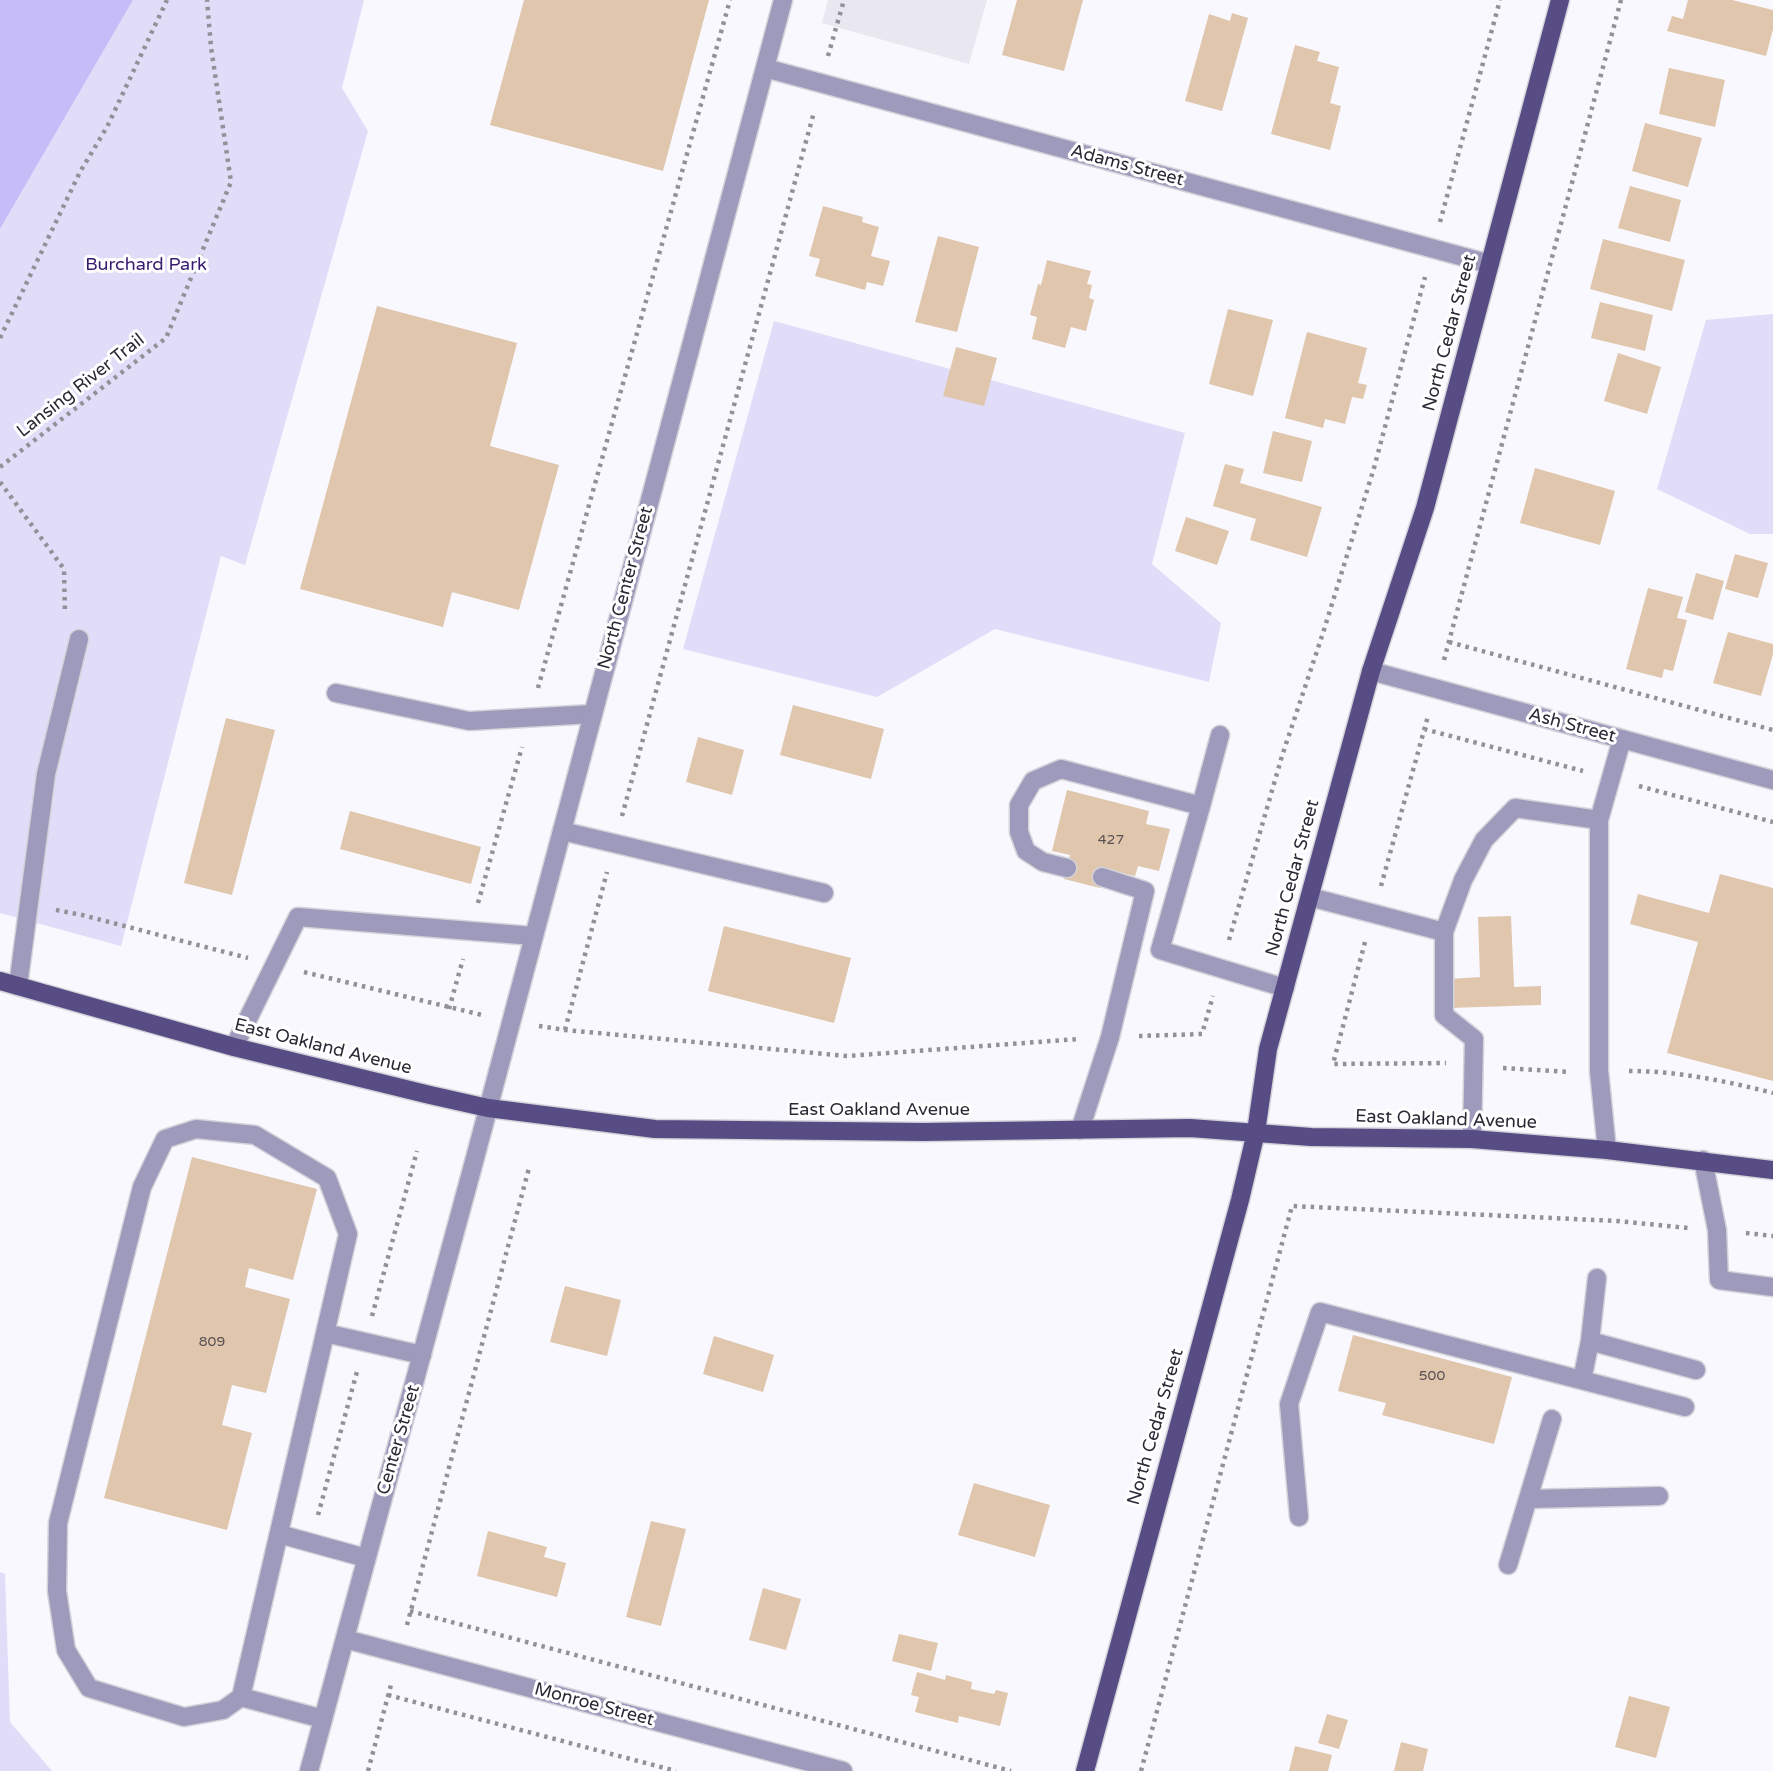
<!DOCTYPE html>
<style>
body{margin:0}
canvas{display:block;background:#f8f8fe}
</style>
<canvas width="1773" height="1771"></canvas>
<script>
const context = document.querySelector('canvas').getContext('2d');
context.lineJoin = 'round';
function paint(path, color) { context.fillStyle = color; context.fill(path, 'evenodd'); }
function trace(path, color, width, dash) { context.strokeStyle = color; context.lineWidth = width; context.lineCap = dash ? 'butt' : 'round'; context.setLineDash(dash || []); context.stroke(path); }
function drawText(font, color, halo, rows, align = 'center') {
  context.font = font + ' "Varela Round",sans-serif'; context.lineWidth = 6; context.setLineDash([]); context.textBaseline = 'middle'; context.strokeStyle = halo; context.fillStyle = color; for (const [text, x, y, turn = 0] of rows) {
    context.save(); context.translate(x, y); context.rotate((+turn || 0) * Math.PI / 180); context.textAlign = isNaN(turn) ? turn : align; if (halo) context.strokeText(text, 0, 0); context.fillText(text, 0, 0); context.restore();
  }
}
const built = new Path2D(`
 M828,0H987L969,64L822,23Z`);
const green = new Path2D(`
 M133,0H364L342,88L368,131L245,565L221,556L121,946L0,913V229Z
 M1773,314V534H1750L1657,489L1706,320Z
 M774,321L1185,433L1152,564L1221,623L1209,682L995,629L877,697L683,649Z
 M0,1572L5,1574L10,1722L52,1771H0Z`);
const water = new Path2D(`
 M0,0H133L0,229Z`);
const building = new Path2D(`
 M524,0H709L663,171L490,125Z
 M1017,0H1083L1064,71L1002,55Z
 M1688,0H1732L1773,10V29L1766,56L1667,31L1672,16L1683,19Z
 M1232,13L1248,18L1222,111L1185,101L1209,14L1230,21Z
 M1295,45L1320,52L1317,61L1339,67L1330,103L1341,106L1330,150L1271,134Z
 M1669,68L1725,80L1715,127L1659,114Z
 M1645,123L1702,138L1688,187L1632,171Z
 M1630,186L1681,200L1670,242L1618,228Z
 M823,206L863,217L862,222L879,227L871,256L890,261L883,286L867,282L865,290L815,276L820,259L809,256Z
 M938,236L979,247L957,332L915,322Z
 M1603,239L1685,260L1672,311L1590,289Z
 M1047,260L1091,271L1087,284L1092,285L1089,298L1094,300L1086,331L1071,327L1065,348L1032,339L1037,317L1030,315L1038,284L1041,285Z
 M1600,302L1653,315L1645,351L1591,338Z
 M377,306L517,343L490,446L559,465L519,610L452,592L443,627L300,589Z
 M1228,309L1273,320L1253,396L1209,384Z
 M1307,332L1367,348L1358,383L1367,385L1363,399L1352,397L1345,424L1325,419L1323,428L1285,418Z
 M956,347L997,358L984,406L943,396Z
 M1618,353L1661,367L1647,414L1604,401Z
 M1273,431L1312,441L1302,482L1263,473Z
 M1225,464L1244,469L1240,483L1322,507L1307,557L1250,540L1256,519L1213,506Z
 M1535,468L1615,491L1600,545L1520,523Z
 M1186,517L1229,531L1217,565L1175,551Z
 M1735,554L1768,563L1758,598L1725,589Z
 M1696,573L1724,581L1713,620L1685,612Z
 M1648,588L1683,597L1677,618L1687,620L1673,671L1664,669L1662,678L1626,669Z
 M1728,632L1773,644V654L1761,696L1713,683Z
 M793,705L884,729L871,779L780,755Z
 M226,718L275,730L232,895L184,883Z
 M698,737L744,750L732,795L686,782Z
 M1067,790L1149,811L1146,824L1170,829L1159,871L1138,866L1135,876L1105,869L1100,888L1064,879L1070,855L1052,851Z
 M350,811L481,847L471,884L340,849Z
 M1720,874L1773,888V1081L1667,1053L1698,942L1630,924L1638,894L1709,913Z
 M1511,916L1514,987L1541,986V1005L1449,1008V979L1480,977L1478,917Z
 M724,926L851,958L834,1023L708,991Z
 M192,1157L317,1189L293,1280L249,1268L245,1287L290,1299L266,1393L232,1385L222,1425L252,1433L227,1530L104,1498Z
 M565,1286L621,1300L607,1356L550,1342Z
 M1353,1335L1512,1377L1494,1444L1382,1415L1386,1403L1338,1391Z
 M714,1336L774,1355L763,1392L703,1374Z
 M974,1483L1050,1505L1035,1557L958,1535Z
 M651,1521L686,1529L661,1626L626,1617Z
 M488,1531L547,1547L544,1557L566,1563L557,1597L477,1576Z
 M763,1588L801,1599L786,1650L749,1640Z
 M899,1634L938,1643L931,1671L892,1661Z
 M917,1672L945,1680L946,1675L972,1682L971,1689L994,1694L996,1690L1008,1693L1000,1726L959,1716L958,1723L915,1712L919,1697L911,1695Z
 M1629,1696L1670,1707L1656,1758L1615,1747Z
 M1327,1714L1348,1720L1339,1749L1318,1743Z
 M1401,1742L1428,1749L1423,1771H1394Z
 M1295,1746L1332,1755L1328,1771H1289Z`);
const path = new Path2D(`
 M828,56L844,0
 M1440,222L1500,0
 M0,338L80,172L107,127L167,0
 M0,467L166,338L231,182L211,47L207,0
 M0,482L64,569L65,614
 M1449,642L1773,730
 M1444,660L1621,0
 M538,688L730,0
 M1424,729L1583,771
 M1639,786L1773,822
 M622,816L814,112
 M1381,886L1428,716
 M478,903L522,747
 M56,910L82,915L248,958
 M1229,940L1282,756L1323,633L1374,468L1425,277
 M1365,942L1333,1064L1446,1063
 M304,972L482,1015
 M449,1009L463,959
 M539,1026L565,1030L847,1056L1078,1039
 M565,1030L607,872
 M1139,1036L1202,1034L1213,996
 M1503,1068L1571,1072
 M1629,1071C1678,1071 1726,1081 1773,1093
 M1746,1233L1773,1236
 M372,1316L417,1151
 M318,1515L358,1368
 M410,1611L1011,1771
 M407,1625L529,1168
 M388,1695L676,1771
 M368,1771L392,1681
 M1141,1771L1292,1206L1617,1221L1688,1228`);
const lane = new Path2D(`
 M336,693L469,721L593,714
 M1201,806L1220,735
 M1599,820L1622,739
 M562,831L824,893
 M1067,868L1043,862L1026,851L1019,832V805L1033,781L1061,769L1201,806L1160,950L1285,988
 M1310,897L1444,932
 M18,986L46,774L79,639
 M234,1047L298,917L533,936
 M196,1129L255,1135L327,1178L348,1234L241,1697L223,1710L184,1717L89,1688L66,1650L57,1591L58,1523L142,1187L165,1139Z
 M1080,1130L1110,1037L1145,891L1102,877
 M1472,1139L1474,1039L1444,1015V932L1463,880L1484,840L1515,808L1599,820V1071L1607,1150
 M1703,1160L1717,1230L1719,1280L1773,1287
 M1597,1278L1590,1341L1696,1370
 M325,1333L422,1355
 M1582,1380L1590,1341
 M1529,1499L1659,1496
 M1299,1517L1289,1404L1320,1312L1685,1407
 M279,1534L366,1558
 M1508,1565L1552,1419
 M241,1697L323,1719`);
const street = new Path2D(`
 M765,68L1490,264
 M1371,671L1773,780
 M345,1639L843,1771
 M309,1771L475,1158L783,0`);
const primary = new Path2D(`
 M0,981L234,1047L430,1095L488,1108L655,1129L923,1132L1190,1128L1311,1137L1472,1139L1607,1150L1773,1170
 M1085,1771L1240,1200L1256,1132L1268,1049L1371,671L1425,508L1560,0`);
const numberNames = [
 ["427",1111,840],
 ["809",212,1342],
 ["500",1432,1376]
];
const streetNames = [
 ["Adams Street",1127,166,15],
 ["North Cedar Street",1450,333,-75],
 ["Lansing River Trail",81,386,-38],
 ["North Center Street",626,588,-75],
 ["Ash Street",1572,726,15],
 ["North Cedar Street",1293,878,-75],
 ["East Oakland Avenue",323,1047,14],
 ["East Oakland Avenue",879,1110],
 ["East Oakland Avenue",1446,1120,2],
 ["North Cedar Street",1156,1427,-74],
 ["Center Street",399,1440,-74],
 ["Monroe Street",594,1705,15]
];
const parkNames = [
 ["Burchard Park",146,265]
];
paint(built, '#e9e8f0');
paint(green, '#e1ddf8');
paint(water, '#c5bcf8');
paint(building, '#e0c6ad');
trace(lane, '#d3d3da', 21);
trace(street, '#d3d3da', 21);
trace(primary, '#d3d3da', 21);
trace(path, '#92919a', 4.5, [3.5, 5]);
trace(lane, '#9e9abb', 18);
trace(street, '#9e9abb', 18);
trace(primary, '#574c84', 18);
drawText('14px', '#585053', null, numberNames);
drawText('18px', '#2a2935', '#fff', streetNames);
drawText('18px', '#371c71', '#fff', parkNames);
</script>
